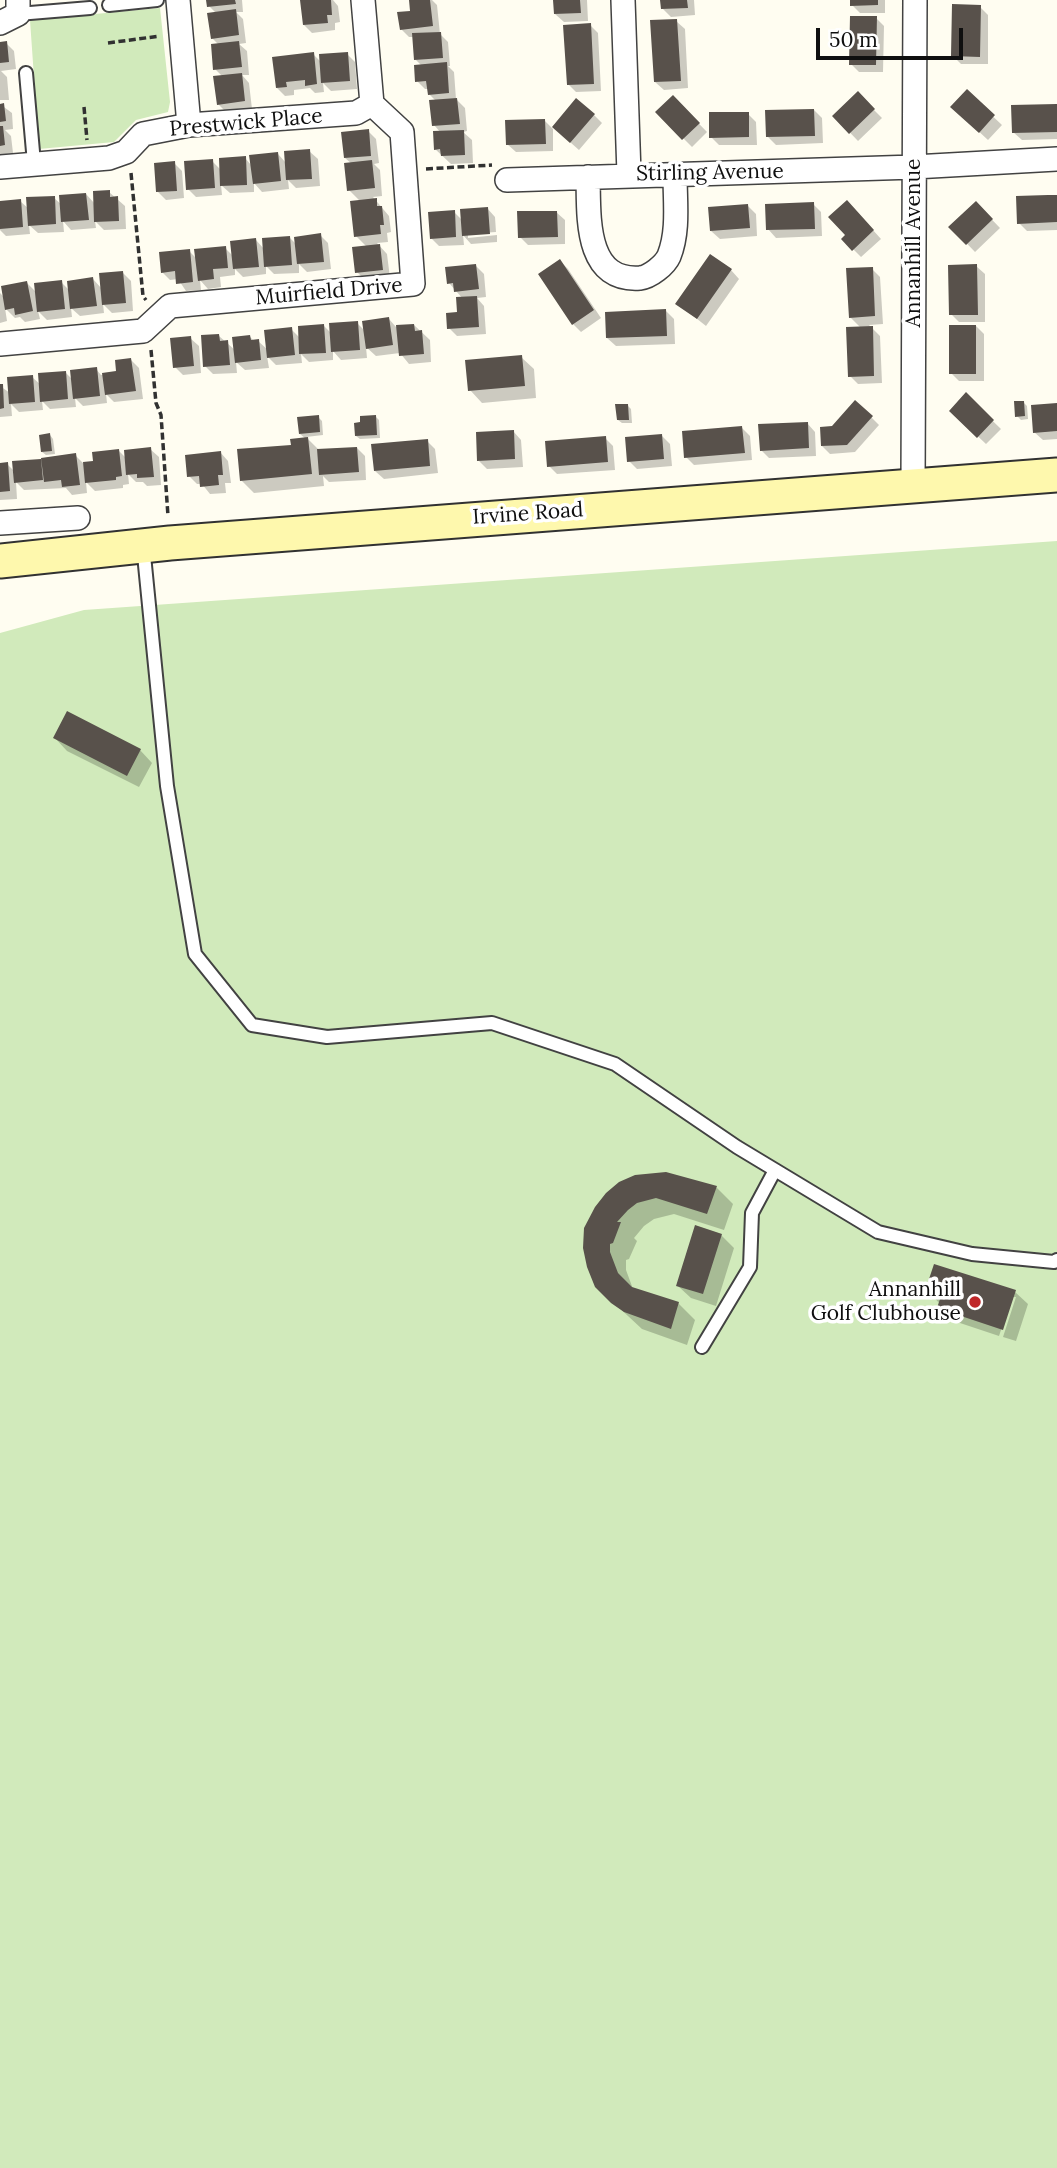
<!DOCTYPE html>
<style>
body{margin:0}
#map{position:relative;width:1057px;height:2168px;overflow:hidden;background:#fffdf1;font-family:Lora,serif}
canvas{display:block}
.scale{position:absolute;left:816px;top:28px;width:147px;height:32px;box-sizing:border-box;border:4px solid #0f0f0f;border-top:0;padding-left:9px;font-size:21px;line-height:24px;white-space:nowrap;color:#0f0f0f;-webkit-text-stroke:5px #fff;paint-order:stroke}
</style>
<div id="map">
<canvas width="1057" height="2168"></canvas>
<div class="scale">50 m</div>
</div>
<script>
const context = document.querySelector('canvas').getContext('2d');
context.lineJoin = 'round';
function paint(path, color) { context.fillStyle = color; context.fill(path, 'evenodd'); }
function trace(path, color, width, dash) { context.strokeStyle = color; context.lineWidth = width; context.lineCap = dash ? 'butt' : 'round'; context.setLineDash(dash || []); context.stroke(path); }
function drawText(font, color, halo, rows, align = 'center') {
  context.font = font + ' Lora,serif'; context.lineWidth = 7; context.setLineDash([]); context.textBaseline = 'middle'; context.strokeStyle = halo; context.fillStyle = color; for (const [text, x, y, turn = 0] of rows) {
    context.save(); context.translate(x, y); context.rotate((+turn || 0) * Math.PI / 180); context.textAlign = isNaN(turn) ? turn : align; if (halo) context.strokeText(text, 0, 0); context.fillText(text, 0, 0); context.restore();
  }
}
const green = new Path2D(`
 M160,8L170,102L168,112L136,120L114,142L39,149L30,20Z
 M1057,541V2168H0V633L84,610Z`);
const shadow = new Path2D(`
 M208,0H242L243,12H236L243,19L246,43L239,44L247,51L249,75H242L249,83L252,109L226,112L218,104L223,77L215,69L219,45L212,38L216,13L209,6Z
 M302,0H333L338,6L340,22L335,23V30L312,33L304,25Z
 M411,0H432L437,5L440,34L448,42L450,66H448L454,72L456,99L465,108L467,131L463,132L472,140L473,163L451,164L435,149L441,133L434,125L436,101L429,94V89H425L417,81L422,66L415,59L414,37H409L401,29L412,12Z
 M555,0H587L588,21L564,22L555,14Z
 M662,0H694L695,15L671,17L662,8Z
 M852,0H885V13H860L852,5Z
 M980,7L988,15V64H961L953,56Z
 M876,18L884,26L883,72H859L851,64Z
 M676,21L685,29L688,88L664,90L655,82Z
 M590,25L598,33L601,91L576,92L568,84Z
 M6,43L14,51L16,69L1,71L7,77L9,100H0V44Z
 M313,54L322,63L347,54L355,62L357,89L331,91L323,83L324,92L315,93L310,88L294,90V95L285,96L277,88Z
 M967,92L1002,125L988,140L961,115Z
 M858,94L882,118L858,141L834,116Z
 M673,97L707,132L692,147L657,112Z
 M0,104L12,113L13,129L5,130L11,136L13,153L0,155Z
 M1057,105V139L1022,140L1013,132Z
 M814,110L822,118L823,143L776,145L768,137Z
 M748,114L756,122L757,145H719L711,137Z
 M594,115L602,123L579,150L562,135Z
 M544,120L553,129V151L516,152L507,144Z
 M368,131L376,139L379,163L374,164L380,170L382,196L373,197L389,216L391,232L387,233L388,242L377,243L387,254L390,278L365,280L357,272L367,247L356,236L360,201L349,190L352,164L345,158Z
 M309,151L318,159L320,186L296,188L288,180L289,189L262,192L254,183V192L230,193L221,185L222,195L196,197L188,189L212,161L221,170L245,158L252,166L278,154L286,163Z
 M174,163L182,171L184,198L166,200L158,192Z
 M109,192L125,206L126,229L104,230L95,221L96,228L71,230L63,221L64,232L38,233L29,225L30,234L6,236L0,230V202L20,201L29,209L54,198L62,205L86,194L95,204Z
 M1057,197V230L1027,231L1019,223Z
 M976,203L1000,228L975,252L951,227Z
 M813,204L821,212L822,236L776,238L768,229Z
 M747,205L756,214L757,236L720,239L711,231Z
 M487,208L495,217L496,232L468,234V238L497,235V242L471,244L463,235L464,245L439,246L431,238L454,212L462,220Z
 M855,210L881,239L861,257L843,239L848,235Z
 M556,212L565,220V244L528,245L520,237Z
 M320,235L328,243L331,269L307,272L299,264V273L274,274L266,266V274L243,277L235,269V275L220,277L221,287L208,289L200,280L201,290L186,291L178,279L170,280L162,272L189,251L197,259L225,248L233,256L256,240L264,249L290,238L297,245Z
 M560,261L568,269L601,318L581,332L573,324Z
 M476,266L484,274L486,297L477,298L484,306L486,334L457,336L449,328L459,314L463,299L449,283Z
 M976,266L985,274V322H959L951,314Z
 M872,269L880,277L883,324L869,325L880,336L882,383L858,384L850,376L861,328L850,317Z
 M731,270L739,279L706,326L677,303Z
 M123,273L131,281L133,311L112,313L103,304L104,313L80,316L71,308L72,317L47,320L38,311L40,319L25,322L20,317L15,318L5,308L7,321L0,323V293L5,298L27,283L37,293L61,282L69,290L93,279L102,289Z
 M666,311L674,319L675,344L616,346L607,338Z
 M389,319L396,327L414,325L430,340L431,362L409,364L400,353L376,356L366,347L367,358L341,360L333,351V360L309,362L301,354L302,363L276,365L267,356L269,368L245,370L236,362L237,373L213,374L205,366L219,336L235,350L250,337L254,341H258L268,350L291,329L300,338L324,326L332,334L357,323L365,331Z
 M976,326L984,334V381H959L951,373Z
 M190,338L199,346L201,373L183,375L175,367Z
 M521,357L534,369L536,398L482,403L470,390Z
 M131,360L139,368L143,399L114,402L106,394L107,403L83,406L75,398L76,407L50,409L42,401L43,410L19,412L11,404L12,416L0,417V386L10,393L32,377L41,385L66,373L73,380L96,369L101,375L118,372Z
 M966,395L1001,429L986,444L951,411Z
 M1023,402L1027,406L1028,419L1021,420L1017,416Z
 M1057,404V439L1043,440L1034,432Z
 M627,405L631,409L632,423H622L618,420Z
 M375,416L379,420L380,438L360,439L356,436Z
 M318,417L322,421L323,435L306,437L320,451L357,448L365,456L366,480L329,482L323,476L324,486L254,493L241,480L306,439L300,434Z
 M871,417L879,425L855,452L830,454L822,446Z
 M807,423L815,432L816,456L769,458L761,450Z
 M742,428L750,436L752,460L694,465L686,457Z
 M513,431L521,440L523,467L487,469L479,461Z
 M50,435L53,439L55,454L46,455L42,452Z
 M662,436L670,444L672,466L637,469L629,461Z
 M605,438L613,446L615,470L557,474L549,466Z
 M427,441L435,449L438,473L384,479L375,471Z
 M150,449L159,457L161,485L147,486L143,482H136L128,474L129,484L123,485V488L95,491L86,482L87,493L72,495L66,488L24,490L16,482L17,499L0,500V464H7L15,472L14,463L75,455L84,464L94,463L119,451L127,459Z
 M220,452L228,461L231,483H225L226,493L210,494L202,484H197L189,476Z
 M55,738L140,750L152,763L139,787L67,751Z
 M666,1174L717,1188L733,1204L724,1230L674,1214L654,1219L644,1226L634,1238L637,1241L629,1259L626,1260V1270L633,1289L678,1303L695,1320L687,1345L642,1329L614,1303L585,1248Z
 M721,1235L734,1248L716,1306L691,1298L678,1286Z
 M927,1290L1015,1292L1028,1304L1016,1341L1003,1337L1016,1297H1012L999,1336L951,1320L939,1308L940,1304Z`);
const building = new Path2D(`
 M206,0H235L236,4L207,7Z
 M300,0H331L332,15H327L328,23L303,25Z
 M409,0H430L433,26L400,30L397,12L410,11Z
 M553,0H580L581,13L554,14Z
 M660,0H687L688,8L661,9Z
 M850,0H878V5L850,6Z
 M952,4L981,5L980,57L951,56Z
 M236,9L239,35L211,39L207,13Z
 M850,16H877L876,65H849Z
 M677,19L681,81L654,82L650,20Z
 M591,23L594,84L567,85L563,25Z
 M441,32L443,58L414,60L412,33Z
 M7,41L9,62L0,63V42Z
 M239,41L242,67L213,70L211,44Z
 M314,52L317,84L305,86V80L286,82L287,87L276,88L272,57Z
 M348,52L350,81L321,83L319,54Z
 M447,62L449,93L428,95L426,81L415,82L414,65Z
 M242,73L245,101L217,105L213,76Z
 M967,89L995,115L979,133L950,107Z
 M858,91L875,109L849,134L832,116Z
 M673,95L700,123L682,140L655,112Z
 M457,98L460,124L432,126L429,100Z
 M576,98L595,114L570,143L552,127Z
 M4,103L6,121L0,122V104Z
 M1057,104V132L1012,133L1011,105Z
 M814,109L815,136L766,137L765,110Z
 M709,112H749V137L709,138Z
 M545,119L546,144L506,145L505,120Z
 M0,126H3L5,145L0,146Z
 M369,129L371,156L344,158L341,132Z
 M464,130L465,155L441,156L440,149L434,150L433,131Z
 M310,149L312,179L286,180L284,151Z
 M278,152L281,181L253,184L249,155Z
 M246,156L247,185L220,186L219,158Z
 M213,159L215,188L186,190L184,161Z
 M372,160L375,188L347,191L344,163Z
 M175,161L177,191L156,192L154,163Z
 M110,190V197L118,196L119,221L94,222L93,191Z
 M86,193L89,220L61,222L59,195Z
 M1048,195H1057V222L1017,224L1016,196Z
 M55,196L56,224L28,226L26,197Z
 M377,198V206H382L384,225H380L381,234L354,237L350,201Z
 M21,199L23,227L0,229V201Z
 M847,200L874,230L852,251L841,239L845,235L828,217Z
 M976,201L993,219L966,245L948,227Z
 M814,202L815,229L766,230L765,204Z
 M748,204L750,228L710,231L708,207Z
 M488,207L490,234L462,236L460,209Z
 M455,210L456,237L430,239L428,212Z
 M517,211H557L558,237L518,238Z
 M321,233L324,262L297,264L294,237Z
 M290,236L292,265L264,267L262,238Z
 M256,238L259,267L233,269L230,241Z
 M380,244L383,270L355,273L352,247Z
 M226,246L228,268L213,269L214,279L198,281L194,249Z
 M190,249L193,282L176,284L175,271L161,273L159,252Z
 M710,254L732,269L697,319L675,304Z
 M560,259L594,310L572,325L538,274Z
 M476,264L479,289L454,292L453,283L447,284L445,267Z
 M977,264L978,315H949L948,265Z
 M873,267L875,316L849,318L846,268Z
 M123,271L126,303L102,305L99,273Z
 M93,277L97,306L70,309L67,281Z
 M62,280L65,309L37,312L34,283Z
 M27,281L33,311L15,315L14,308L5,310L1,286Z
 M477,296L479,327L447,329L446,313L457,312L456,297Z
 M666,309L667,336L606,338L605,312Z
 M389,317L393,345L366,349L362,321Z
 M358,321L360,350L331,352L329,323Z
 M324,324L326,353L299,354L298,326Z
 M414,324L415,331L422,330L424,354L399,356L396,325Z
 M949,325H976V374H949Z
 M873,326L874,376L848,377L846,327Z
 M292,327L295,355L267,358L264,330Z
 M219,334L220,341L228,340L230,365L203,367L201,335Z
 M250,335L251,340L259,339L261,360L235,363L232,337Z
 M191,336L194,366L173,368L170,338Z
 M522,355L525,386L468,391L465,360Z
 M131,358L136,391L105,395L102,373L116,371L115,360Z
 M97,367L100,396L73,399L70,370Z
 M66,371L68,399L40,402L38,373Z
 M33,375L35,402L9,404L7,377Z
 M0,384H3L4,408L0,409Z
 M966,392L994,420L977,438L949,411Z
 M855,400L873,416L847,445L821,446L820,427L832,426Z
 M1014,401H1024L1025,416L1015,417Z
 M1057,403V431L1033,433L1031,405Z
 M615,404H628L629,420H617Z
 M319,415L320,432L299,434L297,417Z
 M376,415L377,435L355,436L354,423L360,422V416Z
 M808,422L809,448L760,451L758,424Z
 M742,426L745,453L684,458L682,431Z
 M514,430L515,459L477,461L476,432Z
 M50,433L52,451L41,452L39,435Z
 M662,434L664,459L627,462L625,437Z
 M606,436L608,462L547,467L545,441Z
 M308,437L312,474L240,481L237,449L291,445L290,439Z
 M428,439L430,466L374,471L371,444Z
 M151,447L154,477L137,478V474L126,475L124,450Z
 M357,447L359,472L319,475L317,449Z
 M119,449L122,476L116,477V480L85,483L83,462L93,461L92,452Z
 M221,451L223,475H218L219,485L200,487L199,476L187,477L185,455Z
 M76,453L80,485L62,487L61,480L44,482L41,458Z
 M41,459L43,480L14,483L12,461Z
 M8,462L10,491L0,492V463Z
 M67,711L141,749L127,776L53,738Z
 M666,1172L717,1186L707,1214L656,1198L637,1203L628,1210L617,1222H621L613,1243L610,1244V1252L618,1273L632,1287L679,1302L671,1329L624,1312L611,1303L595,1287L587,1267L583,1248L584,1228L595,1207L606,1193L619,1182L635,1175Z
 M695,1225L722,1234L703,1294L676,1286Z
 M934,1264L1016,1290L1003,1330L937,1308L941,1296L925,1291Z`);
const path = new Path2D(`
 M108,43L160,36
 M84,107L87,140
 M426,169L492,165
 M131,173L143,296L146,300
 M151,350L156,403L161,415L168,516`);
const lane = new Path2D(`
 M109,5L157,0
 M18,14L90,8
 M26,73L34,163
 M143,545L167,786L195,954L252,1025L327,1037L492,1023L615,1064L737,1147L878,1232L972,1254L1054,1262L1057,1260
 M702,1347L750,1267L752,1213L775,1170`);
const street = new Path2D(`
 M178,0L189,125
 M623,0L629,174
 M0,23L18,14V0
 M0,167L109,158L126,152L143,134L189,125L356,113L372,104
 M588,177C589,215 584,282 640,278C650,277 665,265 669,256C679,231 675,202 675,175
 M507,180L914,167L1057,159
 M0,344L143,331L170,306L413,284L402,132L372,104L363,0
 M913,485L915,0
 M0,523L78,518`);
const secondary = new Path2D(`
 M0,561L170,543L1057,475`);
const markers = [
 [975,1302,7,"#bf2729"]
];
const streetNames = [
 ["Prestwick Place",246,123,-5],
 ["Stirling Avenue",710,173,-1],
 ["Annanhill Avenue",914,243,-90],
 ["Muirfield Drive",329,292,-5],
 ["Irvine Road",528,514,-4]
];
const poiNames = [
 ["Annanhill",961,1290],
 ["Golf Clubhouse",961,1314]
];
paint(green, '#d1eabb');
paint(shadow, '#0003');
paint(building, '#58514b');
trace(lane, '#424242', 16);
trace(street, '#424242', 26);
trace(secondary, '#313131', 37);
trace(path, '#313131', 3.5, [7, 3.5]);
trace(lane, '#fff', 12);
trace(street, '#fff', 23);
trace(secondary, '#fef8ad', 33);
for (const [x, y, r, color] of markers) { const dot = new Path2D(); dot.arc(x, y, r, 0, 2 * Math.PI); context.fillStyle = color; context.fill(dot); trace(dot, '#fff', 2.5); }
drawText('21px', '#0f0f0f', '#fff', streetNames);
drawText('21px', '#0f0f0f', '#fff', poiNames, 'right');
</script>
